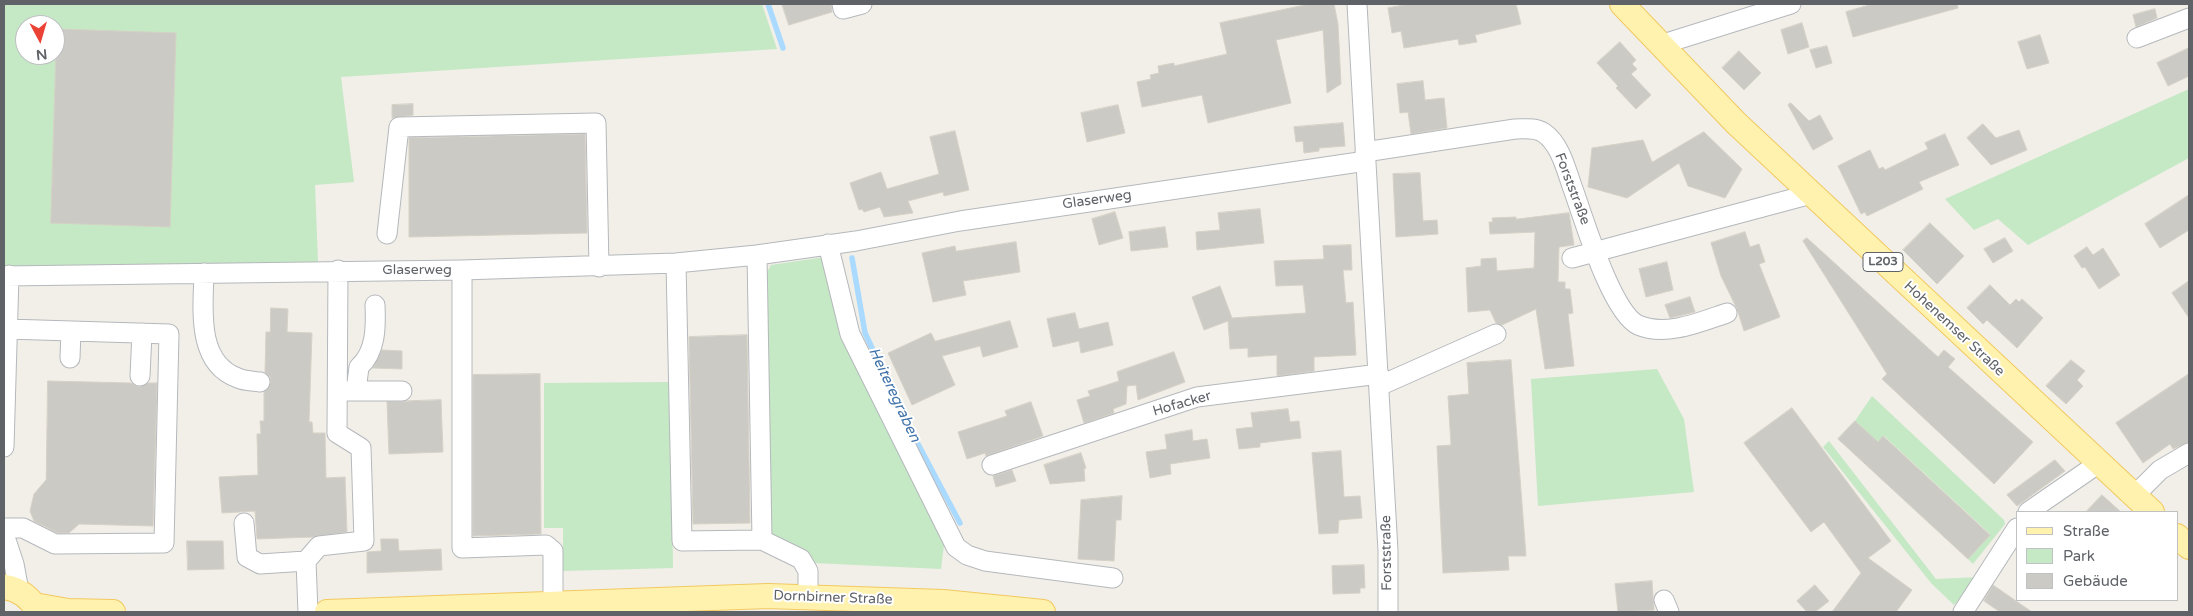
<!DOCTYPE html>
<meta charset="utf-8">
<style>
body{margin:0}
#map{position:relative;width:2193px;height:616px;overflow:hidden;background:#f1efe8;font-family:"Varela Round",sans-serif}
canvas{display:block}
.frame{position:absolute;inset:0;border:5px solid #5f6368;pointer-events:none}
.legend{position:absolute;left:2016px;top:511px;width:162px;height:90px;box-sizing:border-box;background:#fff;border:1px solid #bfc1c3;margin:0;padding:6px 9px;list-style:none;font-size:15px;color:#5f6368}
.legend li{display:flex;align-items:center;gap:10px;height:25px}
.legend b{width:25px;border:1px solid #bfc1c3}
.north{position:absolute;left:15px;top:15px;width:50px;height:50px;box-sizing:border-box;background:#fff;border:1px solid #bfc1c3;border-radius:50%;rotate:174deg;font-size:14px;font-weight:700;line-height:20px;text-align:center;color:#5f6368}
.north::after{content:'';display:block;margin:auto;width:18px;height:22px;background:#ea4335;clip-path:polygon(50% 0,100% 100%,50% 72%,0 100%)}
</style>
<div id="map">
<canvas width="2193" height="616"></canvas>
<div class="frame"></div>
<ul class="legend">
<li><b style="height:6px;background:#fff2af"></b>Straße</li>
<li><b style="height:14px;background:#c5e8c5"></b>Park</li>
<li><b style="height:14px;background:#cccac5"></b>Gebäude</li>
</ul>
<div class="north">N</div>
</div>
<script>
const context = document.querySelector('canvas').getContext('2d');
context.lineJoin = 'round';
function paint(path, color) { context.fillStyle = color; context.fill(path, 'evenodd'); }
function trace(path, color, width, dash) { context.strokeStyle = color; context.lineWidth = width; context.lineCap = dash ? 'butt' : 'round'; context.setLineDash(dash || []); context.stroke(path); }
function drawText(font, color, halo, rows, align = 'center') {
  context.font = font + ' "Varela Round",sans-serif'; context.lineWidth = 4; context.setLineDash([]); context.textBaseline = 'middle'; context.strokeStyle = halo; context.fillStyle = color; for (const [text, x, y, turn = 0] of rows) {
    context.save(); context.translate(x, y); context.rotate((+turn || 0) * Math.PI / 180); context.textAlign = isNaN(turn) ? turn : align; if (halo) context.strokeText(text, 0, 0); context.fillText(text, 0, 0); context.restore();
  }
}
const green = new Path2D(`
 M4,4H762L777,49L341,77L354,182L315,185L318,262L204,273L4,275ZM25,25H55V55H25Z
 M2189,89V158L2028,245L1998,219L1974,230L1945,199Z
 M825,257L943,533L944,545L941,569L814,563L768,533L767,272L771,265Z
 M1657,369L1684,419L1694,492L1538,506L1531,379Z
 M670,382L673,568L563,571V528H544V383Z
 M1872,396L2004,520L2005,524L1973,564L1968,559L1990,534L1884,436L1861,460L1859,453L1867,432L1855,421Z
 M1829,441L1936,579L1979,577L1954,605L1931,583L1823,447Z`);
const stream = new Path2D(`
 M768,4L783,48
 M852,258L865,333L910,429L960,523`);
const building = new Path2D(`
 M782,4H831L832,12L789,25Z
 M1310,4H1334L1338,24L1341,84L1327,93L1323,30L1276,40L1291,103L1208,123L1202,95L1142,107L1137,82L1151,79L1150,75L1159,73L1158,66L1174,63V66L1227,54L1220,23Z
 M1410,4H1516L1521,24L1475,35L1477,42L1459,45L1458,39L1404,48L1401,31L1392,33L1388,8Z
 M1873,4H1957L1958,8L1853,37L1846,12Z
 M2155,9L2157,18L2136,27L2133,15Z
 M1802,23L1809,47L1788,54L1781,30Z
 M57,29L176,33L170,227L51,223Z
 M2040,35L2049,63L2027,69L2018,42Z
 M1620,42L1636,60L1632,64L1637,69L1631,74L1651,95L1636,109L1616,88L1618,86L1597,63Z
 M1827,46L1832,63L1816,68L1810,50Z
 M2189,48V76L2168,86L2157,63Z
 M1739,51L1761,73L1744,90L1722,68Z
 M1423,81L1425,100L1444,98L1447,128L1411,134L1408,112L1400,113L1397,84Z
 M1791,103L1809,121L1820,115L1833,139L1813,150L1788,105Z
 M413,104V115L392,118V105Z
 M1118,105L1125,133L1087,142L1081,113Z
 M1343,123L1345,146L1319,148V151L1304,153L1303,141L1296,142L1294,127Z
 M1983,124L1996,138L2019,130L2027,150L1991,165L1967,138Z
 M955,131L969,190L944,196L943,192L908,201L913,213L884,217L880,207L864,212L862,209L859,210L850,183L881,172L887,189L939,174L930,137Z
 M1704,132L1742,169L1725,198L1688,186L1679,163L1627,198L1588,187L1592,148L1643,140L1652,162Z
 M585,134L587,233L409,237V138Z
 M1945,134L1959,165L1919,182L1923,189L1867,216L1865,212L1861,214L1838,166L1870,150L1879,169L1883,167L1885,170L1928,149L1925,143Z
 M1420,173L1423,221L1437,220L1438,234L1396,237L1393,174Z
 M2189,195V230L2160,248L2145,224Z
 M1260,209L1264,243L1197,250L1196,232L1220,230L1218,213Z
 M1115,212L1123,238L1099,245L1092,219Z
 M1569,213L1574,245L1559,247L1558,282H1565V289H1570L1573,313L1568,314L1574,366L1545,369L1536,309L1502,325L1496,323L1490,310L1468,312L1466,268L1481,266V259L1496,258L1497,271L1534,268L1535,232L1490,234L1489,222H1493L1492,218L1516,217V219Z
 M1930,223L1964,256L1937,284L1903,250Z
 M1165,227L1168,247L1131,251L1129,232Z
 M1745,232L1750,247L1759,244L1765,262L1759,264L1780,317L1744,331L1737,309L1721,276L1711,243Z
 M1807,238L1938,357L1944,350L1955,359L1948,367L2033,442L1994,484L1882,379L1887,374L1803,241Z
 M2005,238L2013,251L1993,263L1984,249Z
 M1016,242L1020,272L963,281L966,295L933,302L922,253L955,246L956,251Z
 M1351,245L1352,270H1343L1346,303L1353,302L1356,355L1314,357V371L1277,376V355L1248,357V348L1230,349L1228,321L1204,330L1192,297L1220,286L1232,318L1306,313L1303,285L1276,286L1274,261L1324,259L1323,246Z
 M2087,247L2093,255L2103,248L2120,275L2099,289L2085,267L2082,268L2074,256Z
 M1667,262L1673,290L1646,297L1639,269Z
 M2189,281V318L2172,293Z
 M1990,285L2010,305L2016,299L2019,302L2022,299L2043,318L2017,348L1987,320L1983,324L1967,308Z
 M1690,297L1695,312L1670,318L1665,305Z
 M271,308L288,309L287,332L312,333L309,422H312L313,433H325L326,478L345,477L347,532L313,537L257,539L255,511L222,513L219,477L258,475L257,434H261L260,421H264V392L271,383L270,377L265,372L266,332H270Z
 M1075,313L1079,329L1108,322L1113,345L1081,353L1079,341L1053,347L1047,319Z
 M1010,321L1018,347L983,357L980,346L942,356L955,385L912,405L888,353L931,333L935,341Z
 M747,335L750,523L693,524L689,337Z
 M382,350L402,351V369L373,368Z
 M1174,352L1185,382L1138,400L1136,385L1127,386L1126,404L1113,409L1114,413L1084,423L1077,400L1090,396L1088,391L1119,381L1117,372Z
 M1511,360L1526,556H1508L1509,570L1443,573L1437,446L1451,445L1448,396L1469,394L1467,363Z
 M2071,360L2085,371L2077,380L2083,386L2066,404L2046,386Z
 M540,374L541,534L473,536V375Z
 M2189,374V442L2173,449L2170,444L2143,463L2116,423Z
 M48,381L131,383L140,387L148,383H157L153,526L79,524L69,533H58L34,521L30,511L34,494L46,480Z
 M441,400L443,452L389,454L387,402Z
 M1031,402L1043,436L986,456L985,453L967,459L958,432L1007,416L1005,411Z
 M1792,408L1891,541L1868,558L1912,590L1896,612H1832L1861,573L1824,522L1811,532L1744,443Z
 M1288,409L1290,422L1299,421L1301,438L1260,443V447L1239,449L1236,429L1253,427L1251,413Z
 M1855,421L1878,442L1883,436L1990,535L1968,559L1838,439Z
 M1192,430L1193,441L1207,439L1210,458L1170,464L1171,474L1150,478L1146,452L1167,449L1165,435Z
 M1341,451L1344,497L1360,496L1362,518L1339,520L1338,533L1319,534L1312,453Z
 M1081,453L1086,468L1084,469L1085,481L1050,484L1044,465Z
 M2055,460L2065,471L2017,506L2007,495Z
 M1012,470L1016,481L996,487L993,476Z
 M2102,495L2121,512H2086Z
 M1122,496L1121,520H1116L1114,561L1078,559L1081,500Z
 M381,539H398L399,551L441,549L442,570L367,573V552L381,551Z
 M187,541H223L224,569L188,570Z
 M1364,565L1365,588H1360V593L1333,594L1332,566Z
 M1652,581L1654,610L1618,612L1615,584Z
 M1815,585L1829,601L1815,612H1807L1797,601Z
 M1993,585L2032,612H2000L1984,601Z`);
const minor = new Path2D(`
 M842,4L843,9L862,4
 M1357,4L1388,551V612
 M2137,38L2189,18
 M1660,45L1791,4
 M1365,152L1515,129C1525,129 1535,127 1544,133C1560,144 1566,169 1572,186C1583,216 1611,312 1638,325C1666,337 1700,322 1727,313
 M387,234L399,127L596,123L599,267
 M828,244L850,334L956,547L967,555L985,561L1113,578
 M757,255L762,540
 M1572,258L1811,194
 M676,263L682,541L762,540L801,559L808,571V597
 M462,270V548L546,545L553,551V604
 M204,273C203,308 196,363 238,378C244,381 253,381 260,382
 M4,276L462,270L676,263L757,255L856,241L960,221L1366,161
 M70,358L71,331
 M140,376L142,333
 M1379,386L1496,334
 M344,391H402
 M356,391L359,367C376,352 376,327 375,305
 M4,447L9,275
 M992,465L1197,397L1379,374
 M2134,496L2160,470L2189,453
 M2028,512L2099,463
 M244,523L247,557L260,564L306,561
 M4,528H23L55,544L164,543L169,334L7,329
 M4,534L14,564L19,591
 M1664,600L1669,612
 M308,612L306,561L319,546L364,541L361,448L337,433L338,270
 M1963,612L2017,528`);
const major = new Path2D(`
 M1622,4L1736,123L2152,512
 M2177,536L2189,547
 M4,587C19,589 31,598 38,612
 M34,605L68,611L113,612
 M327,612L768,596L943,602L1043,612`);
const shields = [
 [1883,262,40]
];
const shieldNames = [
 ["L203",1883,262]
];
const streetNames = [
 ["Forststraße",1572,189,69],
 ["Glaserweg",1097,200,-8],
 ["Glaserweg",417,270],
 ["Hohenemser Straße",1954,329,43],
 ["Hofacker",1182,404,-16],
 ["Forststraße",1387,553,-91],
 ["Dornbirner Straße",833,598,2]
];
const waterNames = [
 ["Heiteregraben",894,395,65]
];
paint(green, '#c5e8c5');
trace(stream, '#aadaff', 5.5);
paint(building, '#cccac5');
trace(building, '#d6d1c6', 1);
trace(minor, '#b5b8bc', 21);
trace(major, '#f2c960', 26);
trace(minor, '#fff', 19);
trace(major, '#fff2af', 24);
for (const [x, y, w] of shields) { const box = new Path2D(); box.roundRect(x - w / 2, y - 9.5, w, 19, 4); context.fillStyle = '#fff'; context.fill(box); trace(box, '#5f6368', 1); }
drawText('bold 12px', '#5f6368', null, shieldNames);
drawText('14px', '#5f6368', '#fff', streetNames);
drawText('italic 15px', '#4174aa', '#fff', waterNames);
</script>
